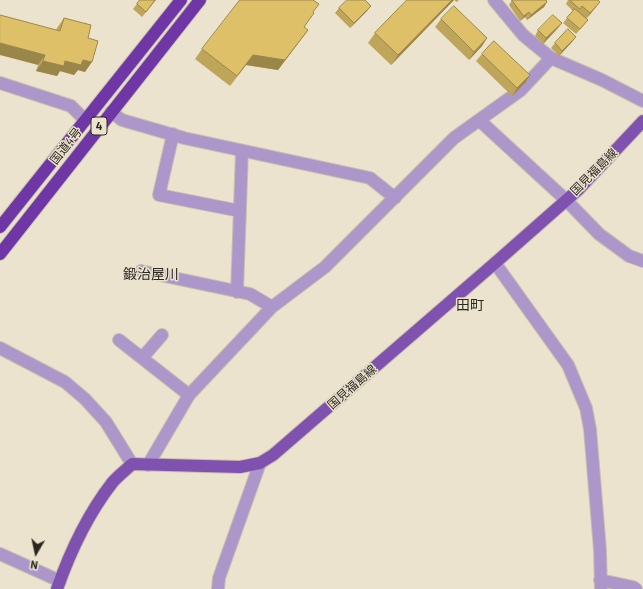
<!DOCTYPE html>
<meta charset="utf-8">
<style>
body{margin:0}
#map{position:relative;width:643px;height:589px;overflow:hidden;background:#ebe3cd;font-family:Barlow,sans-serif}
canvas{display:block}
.north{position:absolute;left:16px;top:533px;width:40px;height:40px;-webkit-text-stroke:3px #ebe3cd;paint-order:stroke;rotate:189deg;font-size:11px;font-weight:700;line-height:16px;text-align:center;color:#2b2820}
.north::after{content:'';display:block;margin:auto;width:14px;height:18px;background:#2b2820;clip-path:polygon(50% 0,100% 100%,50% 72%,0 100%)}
</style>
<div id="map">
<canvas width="643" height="589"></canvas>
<div class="north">N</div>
</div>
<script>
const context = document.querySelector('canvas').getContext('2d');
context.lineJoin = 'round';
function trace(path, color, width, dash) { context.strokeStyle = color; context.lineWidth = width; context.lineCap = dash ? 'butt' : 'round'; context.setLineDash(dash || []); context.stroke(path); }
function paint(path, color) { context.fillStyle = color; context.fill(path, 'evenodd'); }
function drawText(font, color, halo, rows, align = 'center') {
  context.font = font + ' Barlow,"Noto Sans JP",sans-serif'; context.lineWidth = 3; context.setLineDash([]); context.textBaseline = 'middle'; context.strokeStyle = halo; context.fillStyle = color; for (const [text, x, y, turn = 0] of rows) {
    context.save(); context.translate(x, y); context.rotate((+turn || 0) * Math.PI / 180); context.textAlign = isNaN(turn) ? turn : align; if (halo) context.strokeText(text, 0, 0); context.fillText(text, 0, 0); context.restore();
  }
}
const minor = new Path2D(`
 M494,0L523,35L551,58L602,80L643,101
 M0,83L71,106L85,120
 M111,112L122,120L184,138L370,178L395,198
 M479,120L566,200L599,234L629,256L643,261
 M173,134L159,195L240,211
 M495,263L568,365L586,408L590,429L600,550L601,589
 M141,271L250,294L272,307
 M237,292L242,151
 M119,340L189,395
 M0,348L65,382L85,399L106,422L132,464
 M142,358L162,335
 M148,465L189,395L272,307L325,267L454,138L521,90L551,58
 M0,554L60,581
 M600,580L633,587L636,589
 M218,589L219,578L260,463`);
const major = new Path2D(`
 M57,589C70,552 88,514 112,483C118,476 126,470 132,464L240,467L260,463L273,455L495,263L579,189L643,121`);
const highway = new Path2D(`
 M0,227L181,0
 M0,254L200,0`);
const wall = new Path2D(`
 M140,0H156L142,17L133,9Z
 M406,0H459L457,2L454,0L391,65L368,43L375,33L407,1Z
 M512,0L547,2L544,7L527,20L525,17L520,21L509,5Z
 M568,0H598L596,7L587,18L584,25L576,34L563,23L573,11L566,4Z
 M339,8L367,11L350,28L335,13Z
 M313,12L304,27L308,30L278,70L246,65L230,86L195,59L202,49Z
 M64,18L88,38L85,72L78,70L74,75L60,71L57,76L36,71L38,65L57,28Z
 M441,19L487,38L482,46L469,60L435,27Z
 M562,23L558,28L543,44L535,36L538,30Z
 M572,42L559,56L551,48L555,43Z
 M482,54L530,75L525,83L512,96L476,61Z`);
const shadedWall = new Path2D(`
 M452,0H454L391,65L398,55Z
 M547,2L544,7L527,20L531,15Z
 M600,2L596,7L587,18L590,13Z
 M371,6L367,11L350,28L354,23Z
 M529,12L525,17L520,21L524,16Z
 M562,23L558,28L543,44L546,38Z
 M308,30L278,70L246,65L230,86L253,55Z
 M576,37L572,42L559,56L562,51Z
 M487,38L482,46L469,60L474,52Z
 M0,43L45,55L38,65L0,55Z
 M83,60L92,62L85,72L78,70L74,75L60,71L57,76L36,71L43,61Z
 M530,75L525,83L512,96L517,88Z`);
const building = new Path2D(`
 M140,0H155L146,12L137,4Z
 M240,0H313L319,4L313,12L314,13L304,27L308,30L285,60L253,55L237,76L202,49Z
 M347,0H365L371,6L354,23L339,8Z
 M407,0H452L398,55L375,33Z
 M512,0H546L547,2L531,15L529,12L524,16Z
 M570,0H598L600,2L590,13L582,6L580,9Z
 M454,6L487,38L474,52L441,19Z
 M575,9L588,20L580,29L567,18Z
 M0,15L60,31L64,18L91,25L88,38L98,41L92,62L83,60L81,65L65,61L64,66L43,61L45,55L0,43Z
 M553,15L562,23L546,38L538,30Z
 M568,29L576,37L562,51L555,43Z
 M494,41L530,75L517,88L482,54Z`);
const shields = [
 [99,126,16]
];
const shieldNames = [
 ["4",99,126]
];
const streetNames = [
 ["国道4号",66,146,-52],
 ["国見福島線",594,172,-45],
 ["国見福島線",352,387,-41]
];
const quarterNames = [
 ["鍛治屋川",151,274],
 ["田町",470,305]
];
trace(minor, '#c8c1ae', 14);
trace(major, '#c8c1ae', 14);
trace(highway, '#c8c1ae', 14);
trace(minor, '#ad97ca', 12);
trace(major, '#7f52b0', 12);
trace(highway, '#6f36a5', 12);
paint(wall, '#bfa55a');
paint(shadedWall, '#9b864a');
paint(building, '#dec069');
trace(building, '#9b864a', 1);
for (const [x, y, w] of shields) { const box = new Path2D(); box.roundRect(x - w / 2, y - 9, w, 18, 3); context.fillStyle = '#ebe3cd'; context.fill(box); trace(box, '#2b2820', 1); }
drawText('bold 11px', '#2b2820', null, shieldNames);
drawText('12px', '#2b2820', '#ebe3cd', streetNames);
drawText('14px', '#2b2820', '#ebe3cd', quarterNames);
</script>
